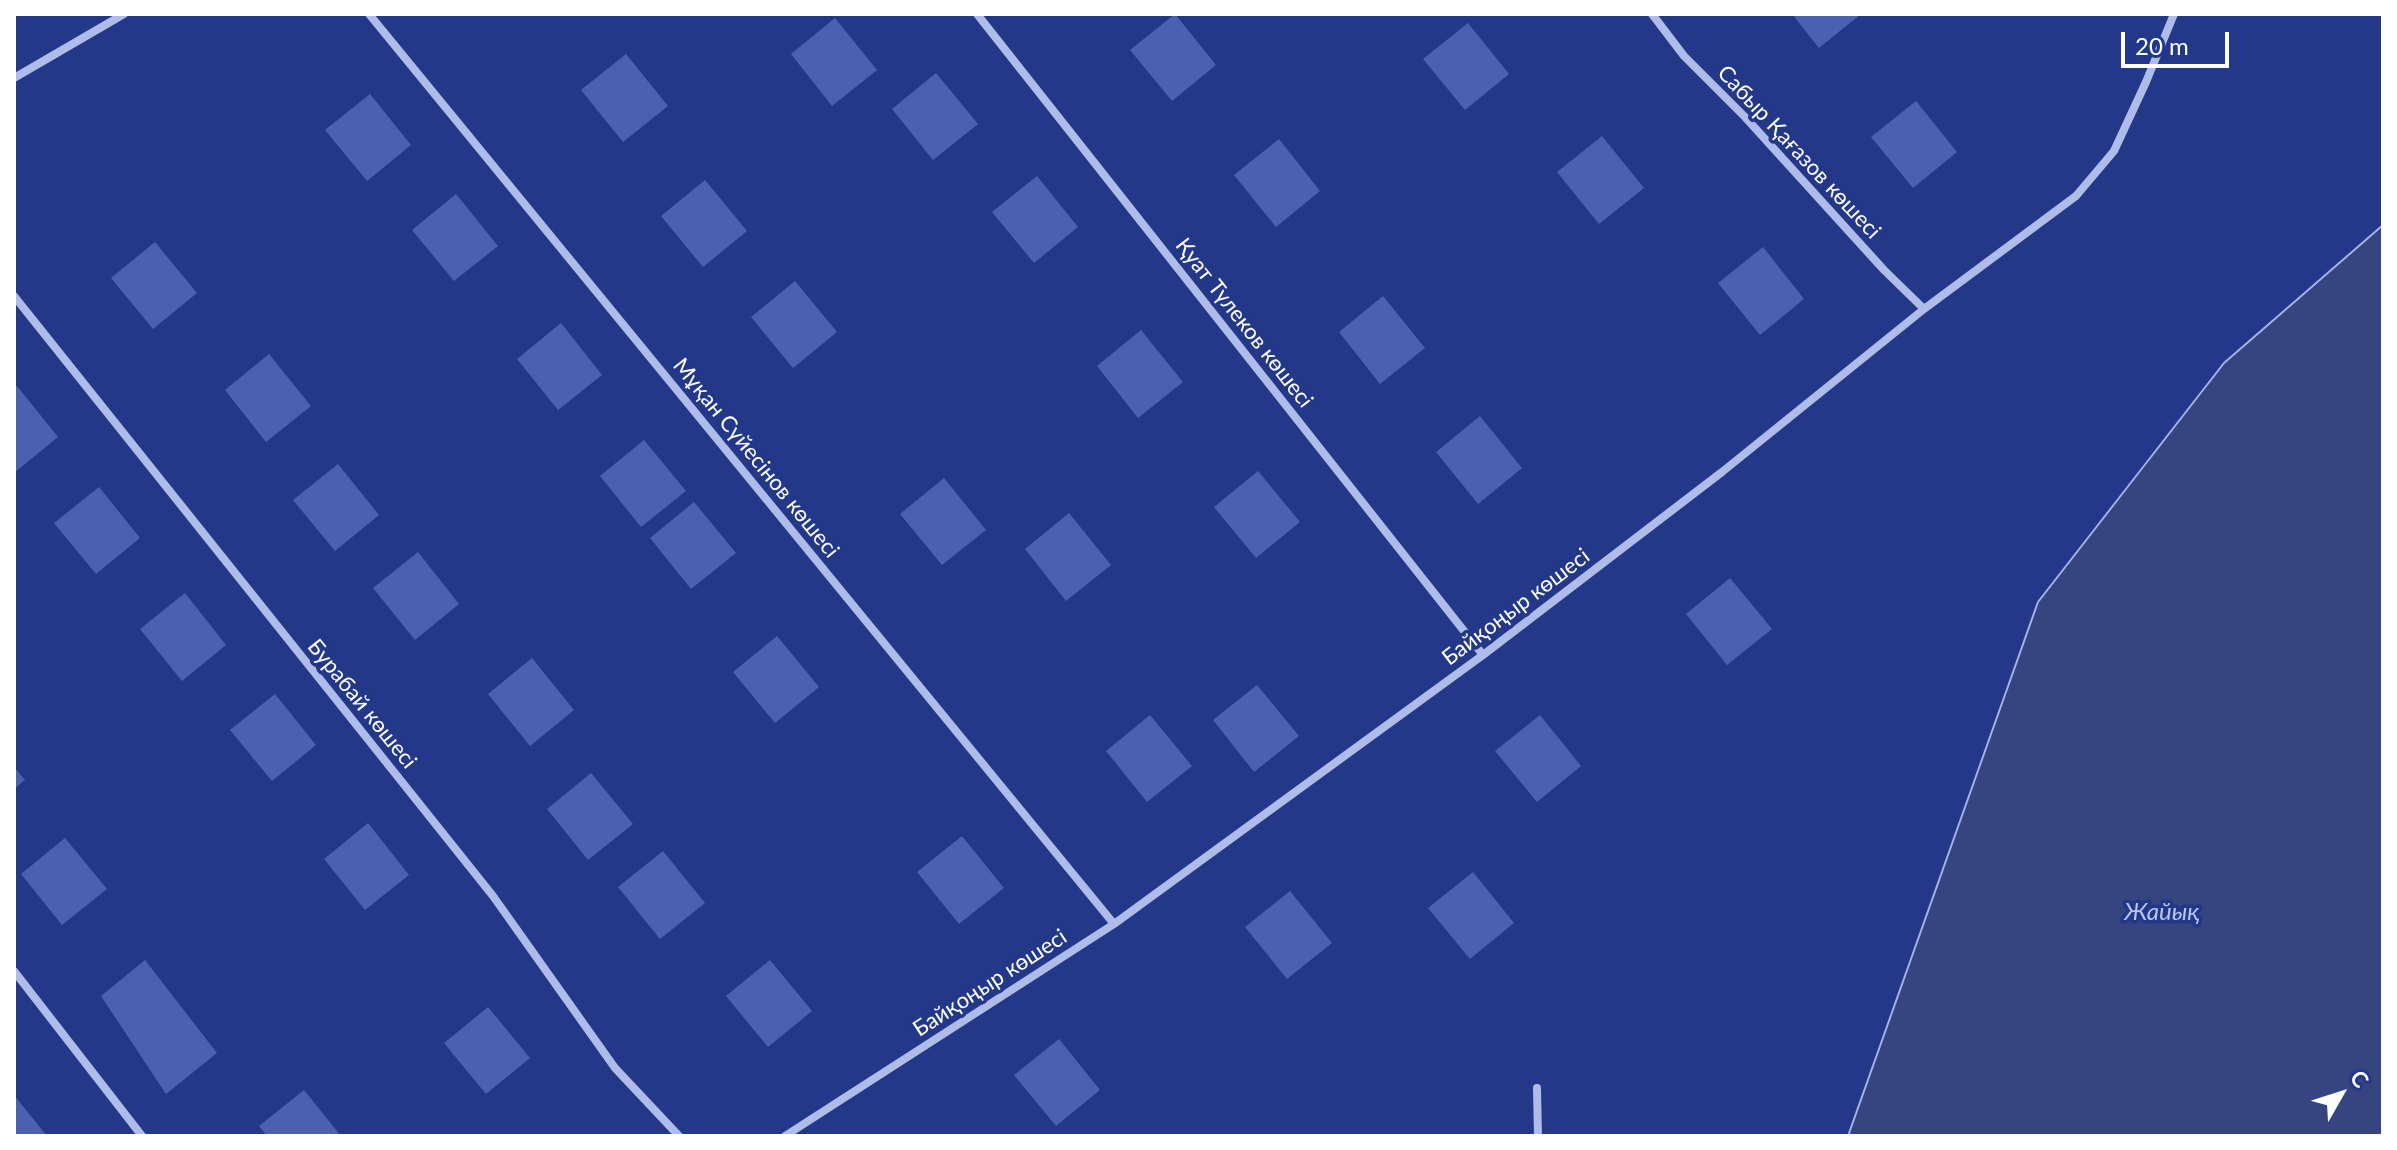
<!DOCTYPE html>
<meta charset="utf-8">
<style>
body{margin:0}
#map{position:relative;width:2397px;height:1150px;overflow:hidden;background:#233888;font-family:Lato,sans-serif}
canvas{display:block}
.frame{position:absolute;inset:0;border:16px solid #fff;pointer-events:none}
.north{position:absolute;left:2301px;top:1054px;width:80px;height:80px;-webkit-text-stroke:6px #233888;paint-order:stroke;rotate:51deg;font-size:22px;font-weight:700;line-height:32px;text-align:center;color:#fff}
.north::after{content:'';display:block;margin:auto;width:28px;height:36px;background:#fff;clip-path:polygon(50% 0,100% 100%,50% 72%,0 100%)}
.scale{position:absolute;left:2121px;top:32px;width:108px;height:36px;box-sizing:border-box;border:4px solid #fff;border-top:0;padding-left:10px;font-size:24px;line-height:28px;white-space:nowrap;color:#fff;-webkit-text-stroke:6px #233888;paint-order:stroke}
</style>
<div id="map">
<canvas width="2397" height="1150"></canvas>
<div class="frame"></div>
<div class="north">С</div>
<div class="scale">20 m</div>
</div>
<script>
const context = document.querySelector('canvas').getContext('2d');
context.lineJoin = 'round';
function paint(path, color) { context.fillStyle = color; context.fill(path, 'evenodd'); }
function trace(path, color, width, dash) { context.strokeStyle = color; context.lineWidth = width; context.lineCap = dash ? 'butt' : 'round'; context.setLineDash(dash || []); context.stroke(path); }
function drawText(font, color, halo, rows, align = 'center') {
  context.font = font + ' Lato,sans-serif'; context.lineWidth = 7; context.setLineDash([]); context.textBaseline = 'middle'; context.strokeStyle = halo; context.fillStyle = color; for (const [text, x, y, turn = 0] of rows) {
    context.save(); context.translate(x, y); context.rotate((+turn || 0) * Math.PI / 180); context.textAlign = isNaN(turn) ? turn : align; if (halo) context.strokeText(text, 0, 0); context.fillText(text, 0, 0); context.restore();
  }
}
const water = new Path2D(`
 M2383,225V1136H1848L2038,602L2224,363Z`);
const building = new Path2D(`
 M1175,14L1216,65L1172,101L1130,50Z
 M1792,14H1861L1819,48Z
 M835,18L877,70L832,106L791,54Z
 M1468,23L1509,74L1465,110L1423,59Z
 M626,54L668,106L623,142L581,90Z
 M936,73L978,124L933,160L892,109Z
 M370,94L411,145L367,181L325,130Z
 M1916,101L1957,152L1913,188L1871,137Z
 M1602,136L1644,188L1599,224L1557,172Z
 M1279,139L1320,191L1276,227L1234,175Z
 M1037,176L1078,227L1034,263L992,212Z
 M705,180L747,231L703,267L661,216Z
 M456,194L498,246L454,281L412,230Z
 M155,242L197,293L153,329L111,278Z
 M1763,247L1804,299L1760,335L1718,283Z
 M795,281L837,332L793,368L751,317Z
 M1383,296L1425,348L1380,384L1339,332Z
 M561,323L602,375L558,410L517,359Z
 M1141,330L1183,382L1138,418L1097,366Z
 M269,354L311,406L266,442L225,390Z
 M17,386L58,437L14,473V388Z
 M1480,416L1522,468L1478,504L1436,452Z
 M644,440L686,491L641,527L600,476Z
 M338,464L379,515L335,551L293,500Z
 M1258,471L1300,522L1256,558L1214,507Z
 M944,478L986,530L942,565L900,514Z
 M99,487L140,538L96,574L54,523Z
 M694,502L736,553L691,589L650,538Z
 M1069,513L1111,565L1066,601L1025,549Z
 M418,552L459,604L415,640L373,588Z
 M1730,578L1772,629L1727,665L1686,614Z
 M185,593L226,645L182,681L140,629Z
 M777,636L819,687L775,723L733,672Z
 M532,658L574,710L530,746L488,694Z
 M1257,685L1299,736L1254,772L1213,720Z
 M275,694L316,745L272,781L230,730Z
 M1150,715L1192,766L1147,802L1106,751Z
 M1540,715L1581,766L1537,802L1495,751Z
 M14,767L25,780L14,789Z
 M591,773L633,824L588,860L547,809Z
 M368,823L409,875L365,910L324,859Z
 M962,836L1004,888L959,924L917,872Z
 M65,838L107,889L62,925L21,874Z
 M663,851L705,903L660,939L618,887Z
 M1473,872L1514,923L1470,959L1428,908Z
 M1290,891L1332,943L1287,979L1245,927Z
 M145,960L217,1053L166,1094L101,996Z
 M770,960L812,1011L768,1047L726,996Z
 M488,1007L530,1058L486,1094L444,1043Z
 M1059,1039L1100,1090L1056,1126L1014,1075Z
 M304,1090L341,1136H267L259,1126Z
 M14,1095L47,1136H14Z`);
const minor = new Path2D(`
 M369,14L1114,924
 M977,14L1483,655
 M1652,14L1684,56L1745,117L1884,270L1924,309
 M14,78L124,14
 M14,296L493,896L615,1068L679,1136
 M14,971L142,1136
 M1537,1088L1538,1136
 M785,1136L1114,924L1483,655L1722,472L1924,309L2076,196L2114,151L2146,82L2174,14`);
const streetNames = [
 ["Сабыр Қағазов көшесі",1799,152,47],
 ["Қуат Түлеков көшесі",1244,323,52],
 ["Мұқан Сүйесінов көшесі",756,458,51],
 ["Байқоңыр көшесi",1516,607,-37],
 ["Бурабай көшесi",362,704,51],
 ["Байқоңыр көшесi",990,983,-33]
];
const waterNames = [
 ["Жайық",2162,912]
];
paint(water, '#364480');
trace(water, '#a3b3ea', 2);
paint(building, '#4b61b0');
trace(minor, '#afbbe9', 8);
drawText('22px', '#fff', '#233888', streetNames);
drawText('italic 24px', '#bac6f1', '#233888', waterNames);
</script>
